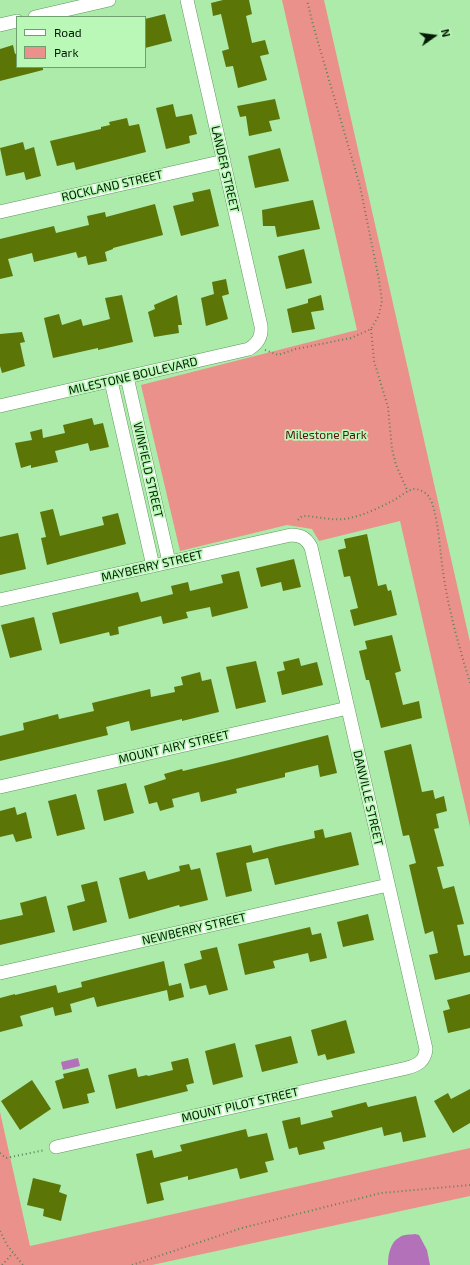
<!DOCTYPE html>
<style>
body{margin:0}
#map{position:relative;width:470px;height:1265px;overflow:hidden;background:#acebaa;font-family:"Exo 2",sans-serif}
canvas{display:block}
.legend{position:absolute;left:16px;top:16px;width:130px;height:52px;box-sizing:border-box;background:#b9f8b6;border:1px solid #709f6f;margin:0;padding:5px 7px;list-style:none;font-size:12px;color:#031a04}
.legend li{display:flex;align-items:center;gap:8px;height:20px}
.legend b{width:20px;border:1px solid #709f6f}
.north{position:absolute;left:414px;top:16px;width:40px;height:40px;-webkit-text-stroke:3px #b9f8b6;paint-order:stroke;rotate:76deg;font-size:11px;font-weight:700;line-height:16px;text-align:center;color:#031a04}
.north::after{content:'';display:block;margin:auto;width:14px;height:18px;background:#031a04;clip-path:polygon(50% 0,100% 100%,50% 72%,0 100%)}
</style>
<div id="map">
<canvas width="470" height="1265"></canvas>
<ul class="legend">
<li><b style="height:5px;background:#fff"></b>Road</li>
<li><b style="height:11px;background:#eb918c"></b>Park</li>
</ul>
<div class="north">N</div>
</div>
<script>
const context = document.querySelector('canvas').getContext('2d');
context.lineJoin = 'round';
function paint(path, color) { context.fillStyle = color; context.fill(path, 'evenodd'); }
function trace(path, color, width, dash) { context.strokeStyle = color; context.lineWidth = width; context.lineCap = dash ? 'butt' : 'round'; context.setLineDash(dash || []); context.stroke(path); }
function drawText(font, color, halo, rows, align = 'center') {
  context.font = font + ' "Exo 2",sans-serif'; context.lineWidth = 3.5; context.setLineDash([]); context.textBaseline = 'middle'; context.strokeStyle = halo; context.fillStyle = color; for (const [text, x, y, turn = 0] of rows) {
    context.save(); context.translate(x, y); context.rotate((+turn || 0) * Math.PI / 180); context.textAlign = isNaN(turn) ? turn : align; if (halo) context.strokeText(text, 0, 0); context.fillText(text, 0, 0); context.restore();
  }
}
const green = new Path2D(`
 M282,0H324L470,642V827L400,521L319,541L312,529L287,525L180,551L141,385L357,330Z
 M0,1112L30,1246L470,1148V1196L152,1265H0Z`);
const water = new Path2D(`
 M78,1058L80,1066L63,1070L61,1062Z
 M415,1234L419,1235L427,1250L430,1265H388C388,1255 390,1242 400,1237C403,1234 411,1235 415,1234Z`);
const building = new Path2D(`
 M223,0H249L252,14L246,16L252,43L265,40L269,54L260,56L267,80L238,88L233,66L226,67L222,51L229,49L221,14L213,16L211,3Z
 M165,14L172,41L145,48V19Z
 M13,45L15,54L17,53V67H43V70L0,81V49Z
 M275,99L280,119L269,121L272,131L249,136L246,116L240,117L237,106Z
 M173,104L176,117L192,114L197,134L189,136L190,143L166,149L156,108Z
 M127,118L129,126L139,124L146,152L76,170L74,162L57,166L50,141L101,129V127L110,125L109,122Z
 M23,142L25,150L34,147L41,176L26,180L24,172L6,176L0,148Z
 M280,148L289,181L255,188L248,156Z
 M210,189L219,226L181,236L173,206L194,201L192,193Z
 M313,200L320,229L277,237L275,226H263L262,210Z
 M155,204L163,235L113,248V249L105,252L107,261L88,265L86,256L78,258L76,252L34,262L32,253L8,259L13,276L0,279V239L54,226L56,233L89,225L87,216L105,212L106,217Z
 M304,249L312,283L286,289L278,256Z
 M226,279L229,294L222,296L228,319L206,326L201,298L214,294L212,282Z
 M122,295L133,342L98,350V348L53,358L44,318L59,314L62,325L81,319L83,326L110,319L105,298Z
 M177,295L182,325H178L179,333L154,337L148,312L155,309L154,305Z
 M321,295L324,310L311,312L315,329L292,333L287,309L308,303V299Z
 M22,332L25,342L20,343L25,366L2,373L0,366V334Z
 M92,418L94,425L103,423L109,447L90,451L88,443L55,451L58,462L31,468V465L21,468L15,443L32,440L30,432L42,429L43,438L65,433L63,425Z
 M53,509L60,536L104,525L102,517L118,513L126,544L47,565L41,538L46,537L40,512Z
 M18,533L26,569L0,575V537Z
 M367,534L378,586L386,584L388,591L391,590L397,615L354,626L350,610L358,608L350,576L344,577L338,550L346,548L344,539Z
 M294,559L301,587L283,591L281,582L261,587L256,568Z
 M239,571L248,608L212,617L210,607L186,612L188,618L163,624L161,616L118,627L119,634L110,636L109,632L60,644L52,613L138,592L141,602L173,594L171,586L188,582L190,591L223,583L221,575Z
 M34,617L42,650L10,658L1,625Z
 M392,635L401,671L395,673L403,705L419,701L422,718L381,728L369,680H366L359,651L367,649L365,641Z
 M299,658L301,666L317,662L323,685L282,695L277,672L285,670L283,662Z
 M256,661L266,702L236,709L226,667Z
 M200,672L202,681L211,679L219,712L182,721V719L131,731L129,721L106,727L108,735L0,761V736L24,730L23,723L58,714L59,719L94,711L92,703L150,689L151,697L175,692L174,687L183,685L181,677Z
 M328,735L337,773L320,777L318,765L285,773V777L236,789L237,793L201,802L199,792L172,799L174,807L160,811L157,802L149,804L144,786L166,779L164,774L182,769L183,771L229,760Z
 M411,744L422,792L433,790L435,799L444,796L447,811L436,814L439,828L434,829L444,866L437,867L443,889L454,886L464,924L457,925L464,956L470,955V972L435,980L429,955L438,953L433,931L425,934L409,865L416,863L409,835L403,836L384,751Z
 M126,783L134,813L104,821L97,790Z
 M76,794L85,829L57,836L48,801Z
 M15,807L17,815L26,812L32,838L16,842L13,834L0,837V811Z
 M323,829L325,838L351,832L359,865L275,885L268,858L246,863L252,891L226,897L216,853L251,845L253,853L276,847L315,838L314,831Z
 M189,864L191,870L200,868L208,900L180,907L179,905L129,919L119,878L145,871L148,880L180,871L179,866Z
 M97,881L107,922L73,931L67,906L85,901L81,885Z
 M46,896L55,932L0,945V920L23,915L20,903Z
 M368,914L374,940L343,947L337,922Z
 M310,927L312,935L321,933L327,958L310,962L308,953L273,961L275,968L245,975L238,944Z
 M217,947L228,990L209,995L206,985L190,989L184,964L202,959L200,951Z
 M164,961L169,986L181,983L184,997L169,1001L167,990L97,1007L94,997L70,1004L72,1012L55,1016L53,1007L20,1016L23,1026L0,1032V998L15,994V995L56,985L58,993L82,987L81,982Z
 M470,994V1028L448,1033L443,1011L450,1009L447,1000Z
 M346,1020L355,1053L327,1060L325,1054L318,1056L311,1030Z
 M291,1036L298,1063L262,1072L255,1045Z
 M235,1043L243,1077L213,1085L205,1051Z
 M188,1058L194,1083L186,1085L188,1091L116,1109L108,1075L136,1068L138,1077L147,1075L148,1076L173,1070L171,1062Z
 M88,1068L95,1092L87,1094L89,1103L63,1109L55,1081L64,1078L63,1074Z
 M32,1080L51,1109L20,1130L1,1101Z
 M470,1089V1123L453,1133L434,1101L448,1093L451,1099Z
 M416,1096L426,1137L403,1142L401,1132L384,1136L382,1127L323,1142L325,1149L299,1155L297,1147L289,1149L282,1121L300,1117L301,1125L333,1117L331,1111L366,1102L368,1107Z
 M246,1129L248,1137L267,1133L274,1160L265,1162L268,1172L240,1179L237,1168L188,1180V1176L160,1183L164,1200L147,1204L136,1154L152,1150L154,1158L182,1151L180,1145Z
 M33,1178L61,1185L59,1192L67,1195L61,1221L43,1216L44,1209L27,1205Z`);
const path = new Path2D(`
 M371,329L374,361L388,407L392,449L396,465L408,492
 M265,350L278,355L296,349L351,338L371,329L379,315L382,301L379,280L360,186L313,25L307,0
 M298,520L302,516C318,516 334,522 350,518C364,515 379,508 392,501C399,498 407,490 414,489C419,489 426,492 429,497C438,510 440,554 443,571C448,609 459,646 470,683
 M0,1153L6,1158L45,1150
 M0,1231L7,1245L23,1265
 M2,1265L13,1253
 M132,1265L242,1228L381,1193L470,1185`);
const minor = new Path2D(`
 M35,17L109,0
 M0,25L17,21
 M0,212L224,161
 M127,377L169,562
 M111,381L153,566
 M0,406L249,349C258,343 262,337 261,326L187,0
 M0,600L291,535C301,535 306,538 311,547L426,1049C425,1061 418,1065 407,1068L56,1147
 M0,787L348,708
 M0,973L388,885`);
const streetNames = [
 ["LANDER STREET",225,169,77],
 ["ROCKLAND STREET",112,186,-13],
 ["MILESTONE BOULEVARD",133,376,-13],
 ["WINFIELD STREET",148,470,77],
 ["MAYBERRY STREET",152,566,-13],
 ["MOUNT AIRY STREET",174,747,-13],
 ["DANVILLE STREET",368,798,77],
 ["NEWBERRY STREET",194,929,-13],
 ["MOUNT PILOT STREET",240,1105,-13]
];
const parkNames = [
 ["Milestone Park",326,435]
];
paint(green, '#eb918c');
paint(water, '#b371b9');
paint(building, '#5b7507');
trace(minor, '#5c975b', 14);
trace(path, '#588357', 2, [1, 3]);
trace(minor, '#fff', 13);
drawText('12px', '#031a04', '#b9f8b6', streetNames);
drawText('12px', '#531314', '#b9f8b6', parkNames);
</script>
